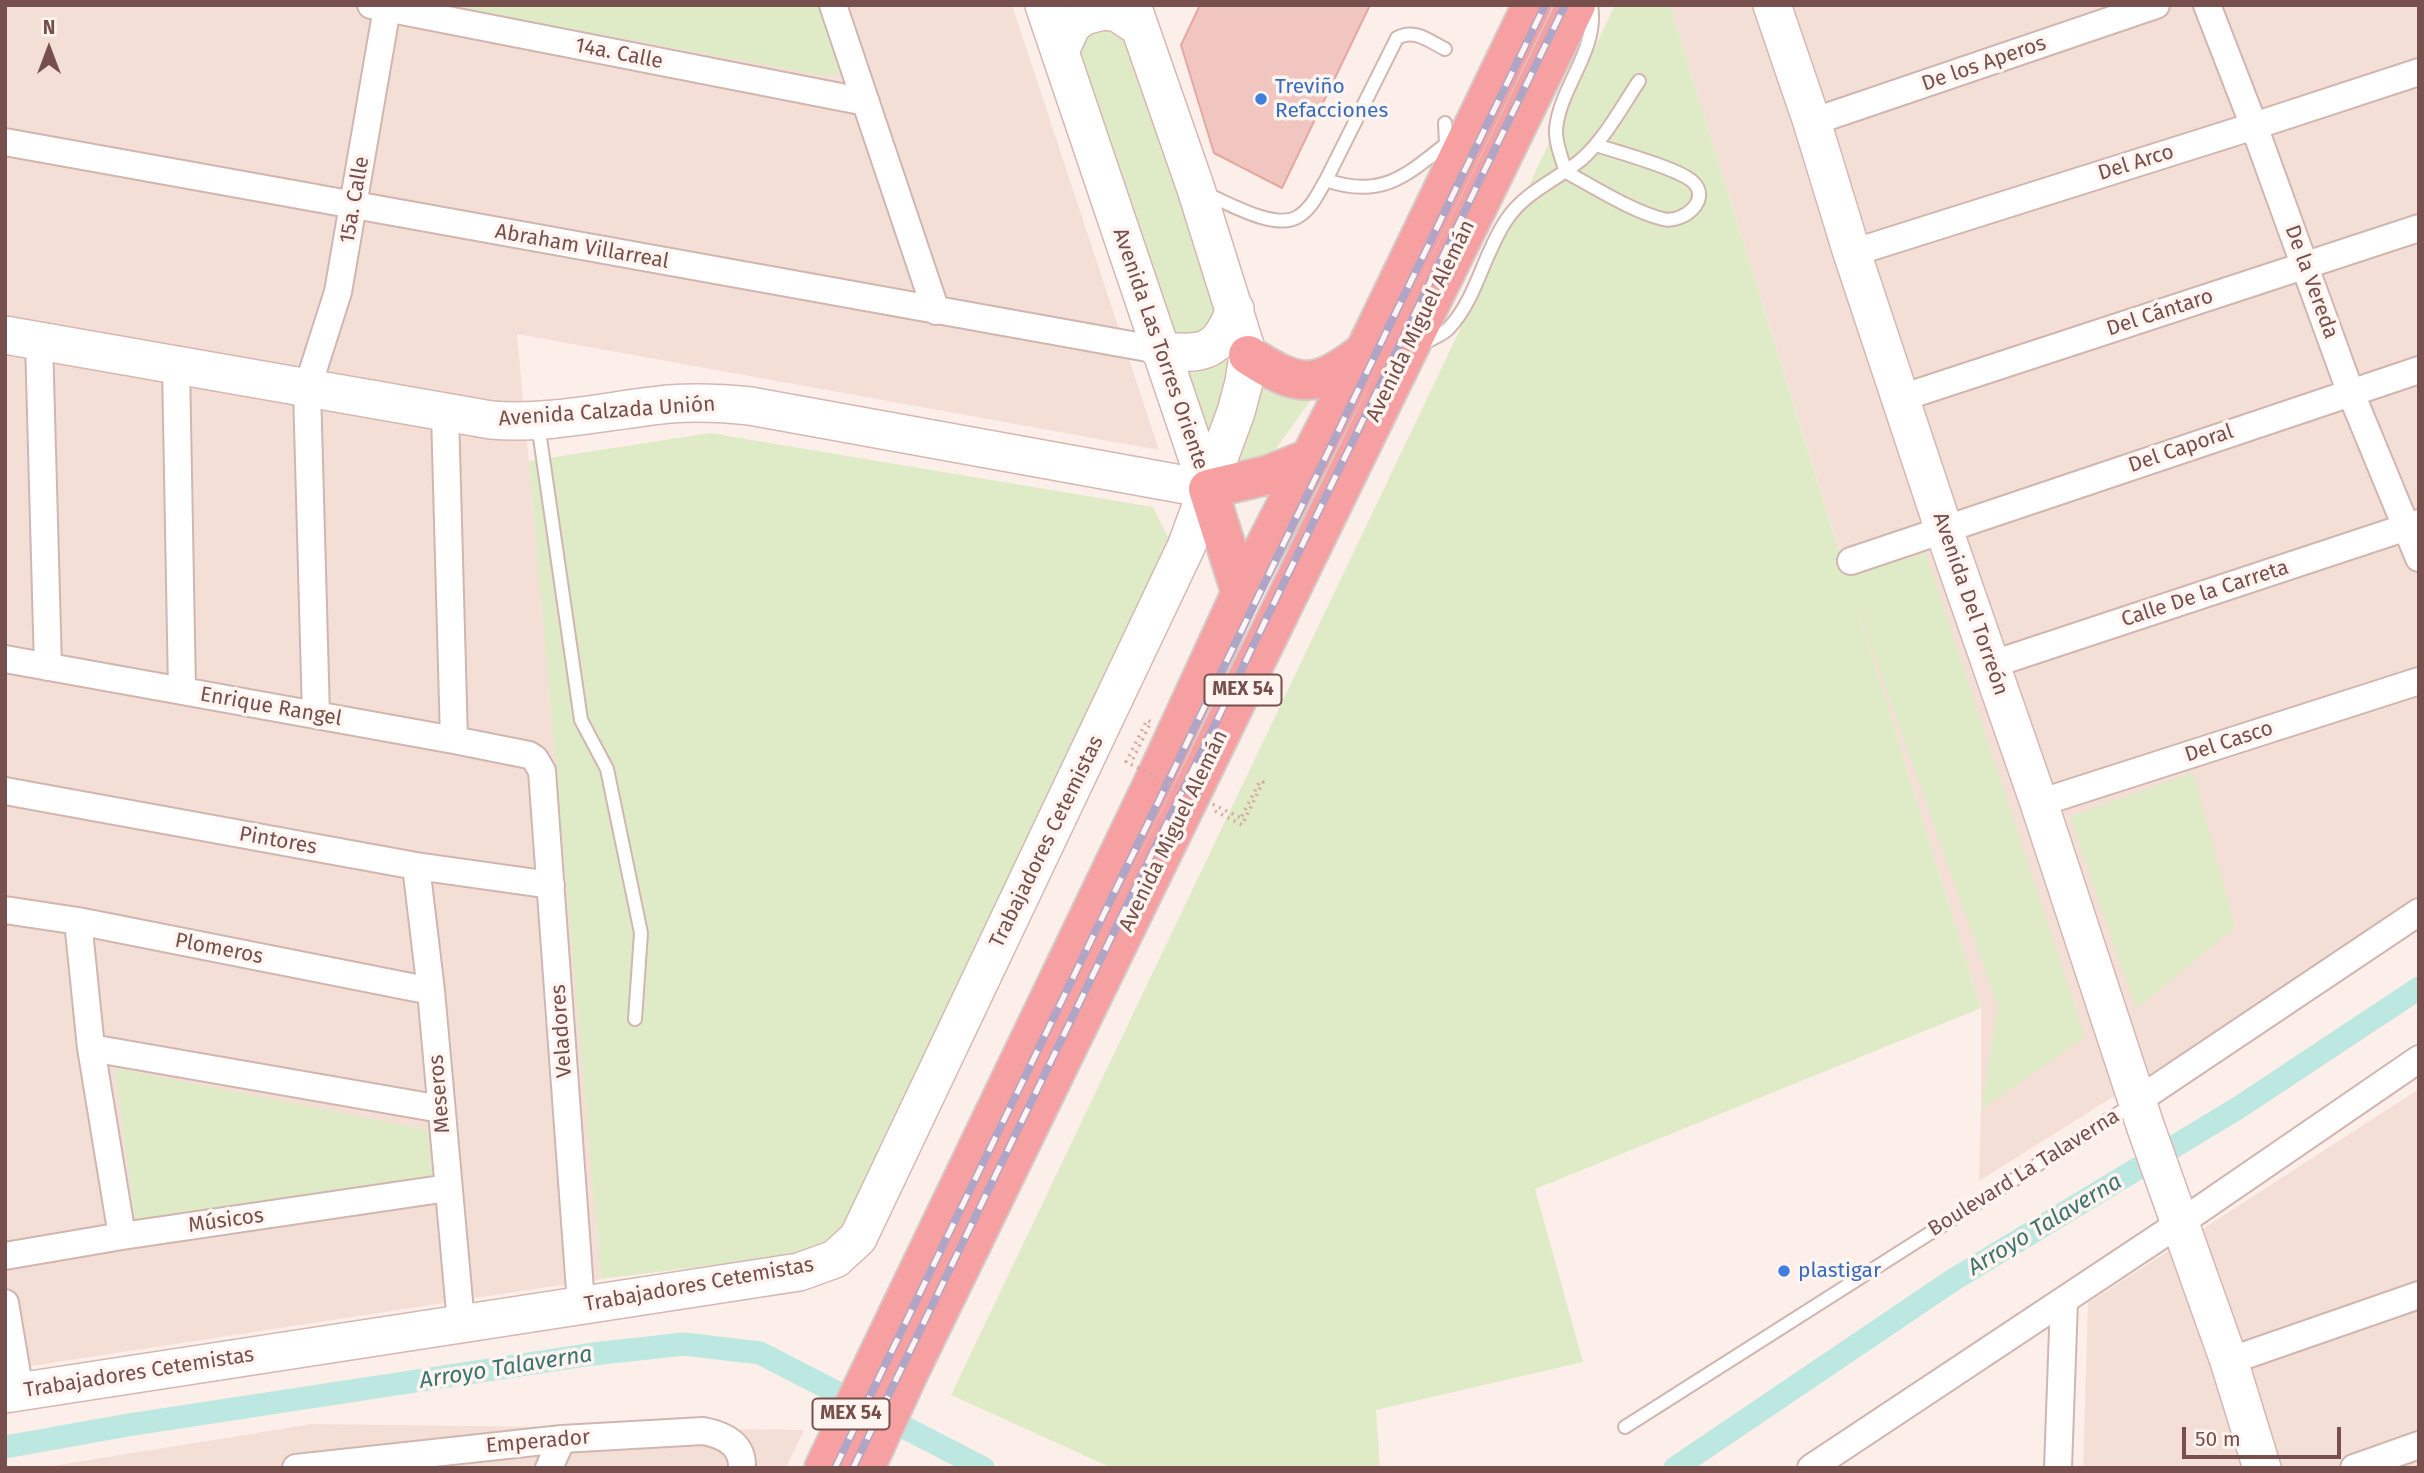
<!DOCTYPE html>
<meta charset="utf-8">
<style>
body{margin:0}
#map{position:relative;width:2424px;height:1473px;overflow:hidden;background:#fcefe9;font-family:"Fira Sans",sans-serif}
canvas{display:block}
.frame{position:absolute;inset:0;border:7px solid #774f4c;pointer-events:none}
.north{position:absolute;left:14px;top:14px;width:70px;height:70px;-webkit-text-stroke:5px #fff4ef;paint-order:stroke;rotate:0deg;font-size:19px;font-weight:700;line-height:28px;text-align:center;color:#774f4c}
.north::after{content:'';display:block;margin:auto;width:24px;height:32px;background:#774f4c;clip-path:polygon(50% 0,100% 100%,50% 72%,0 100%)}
.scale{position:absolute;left:2182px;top:1427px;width:159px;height:32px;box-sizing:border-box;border:4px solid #774f4c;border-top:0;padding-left:9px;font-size:21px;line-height:24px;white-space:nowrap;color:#774f4c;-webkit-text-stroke:5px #fff4ef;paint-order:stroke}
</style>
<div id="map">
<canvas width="2424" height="1473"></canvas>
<div class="frame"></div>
<div class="north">N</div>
<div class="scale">50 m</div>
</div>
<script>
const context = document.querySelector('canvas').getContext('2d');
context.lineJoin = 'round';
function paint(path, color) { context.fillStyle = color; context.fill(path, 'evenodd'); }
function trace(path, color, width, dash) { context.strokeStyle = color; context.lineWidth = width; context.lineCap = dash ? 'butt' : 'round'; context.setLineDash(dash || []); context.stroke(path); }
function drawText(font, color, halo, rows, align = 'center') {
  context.font = font + ' "Fira Sans",sans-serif'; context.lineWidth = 7; context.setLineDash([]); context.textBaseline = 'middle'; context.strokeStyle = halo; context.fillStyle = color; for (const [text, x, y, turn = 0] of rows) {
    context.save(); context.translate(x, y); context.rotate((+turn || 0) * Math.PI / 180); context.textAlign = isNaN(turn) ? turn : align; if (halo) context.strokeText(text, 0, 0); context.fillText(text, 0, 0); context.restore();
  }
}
const residential = new Path2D(`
 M5,5H1012L1159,450L517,334L564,838L601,1279L5,1370Z
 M1670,5H2419V905L1979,1181L1981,1110V1008Z
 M2419,1089V1468H2083L2088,1303Z
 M312,1424L804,1430L786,1468H40Z`);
const green = new Path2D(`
 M443,5H818L841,73L824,76Z
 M1615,5H1670L1847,577L1926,553L2085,1037L1981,1110L1998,1007L1856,604L1981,1008L1535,1189L1583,1362L1376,1410L1380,1468H1112L951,1395Z
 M1122,23L1227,316L1206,341L1167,336L1072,42L1078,32Z
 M1227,352L1241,360L1208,445L1178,365Z
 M1254,375L1317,391L1270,457L1219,477Z
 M710,433L1153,507L1172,545L836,1250L601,1279L529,461Z
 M2193,772L2235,927L2136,1009L2070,817Z
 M115,1068L427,1130L433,1176L135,1222Z`);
const canal = new Path2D(`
 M5,1447L128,1425L593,1354L684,1344L760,1353L983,1468
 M1675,1468L1953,1280L2238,1108L2419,988`);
const building = new Path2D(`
 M1200,5H1370L1282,188L1214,153L1181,45Z`);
const path = new Path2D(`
 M1215,811L1242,825L1263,782L1260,781L1241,818`);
const lane = new Path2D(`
 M1591,5C1599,50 1560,86 1556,129C1555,143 1562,159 1566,172C1594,187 1633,212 1663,219C1683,224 1713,199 1692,181C1677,168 1618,152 1596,145
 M1445,49C1429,41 1414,28 1397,38L1326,180C1380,199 1405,177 1446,144
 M1445,123L1446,144L1451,147
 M1204,193C1227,202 1276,232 1299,216C1312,208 1318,193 1326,180
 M1422,344C1430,339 1443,335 1449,328C1477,298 1484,252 1507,219C1526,191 1557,180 1582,159C1606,137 1621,108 1639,81
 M538,424L581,720L607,769L641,933L635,1019
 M1625,1427L2133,1104`);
const street = new Path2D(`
 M371,5L866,102
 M833,5L936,311
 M2207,5L2254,126L2350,391L2419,558
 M1812,122L2156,5
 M5,142L1159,350
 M1852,253L2254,126L2419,72
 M39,341L48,667
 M176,365L182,691
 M1901,398L2419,228
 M445,413L454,740
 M1851,561L2419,370
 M5,659L454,740L529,755L535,759L542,771L581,1304
 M1990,665L2419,523
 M316,715L307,389L338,292L387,8
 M5,791L416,866L551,885
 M2039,803L2419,681
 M416,866L431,991L461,1323
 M5,910L78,921L431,991
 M78,921L91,1048L122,1236
 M91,1048L441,1109
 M2137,1101L2419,912
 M5,1256L122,1236L448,1188
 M5,1303L20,1392
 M2229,1361L2419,1295
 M296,1468L562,1439L703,1431C724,1435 743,1444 742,1468
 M549,1468L562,1439
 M1811,1468L2180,1223L2419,1059
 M2058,1468L2064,1301
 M2354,1468L2419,1445`);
const secondary = new Path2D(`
 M1044,5L1208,489
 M1772,5L1812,122L1852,253L1944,530L2039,803L2146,1128L2229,1361L2262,1468
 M1060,51L1072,25L1084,16L1103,11L1118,13L1139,27
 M5,335L491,420C550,425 610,410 669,404C696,402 723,403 750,406L1208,489
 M1159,350C1203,356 1219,353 1235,309
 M5,1394L799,1272L835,1259L858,1238L1186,547L1236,412L1244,382L1248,355L1196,189L1132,5`);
const highway = new Path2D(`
 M1248,355C1299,388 1315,390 1364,352
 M1241,593L1208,489L1268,475L1311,458
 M824,1468L1159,771L1241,593L1365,351L1532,5
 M865,1468L908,1374L1576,5`);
const rail = new Path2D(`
 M835,1468L1545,5
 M853,1468L1565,5`);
const pathBridge = new Path2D(`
 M1133,759L1151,722L1147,720L1126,762L1241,818`);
const markers = [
 [1261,99,7,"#3f7fe0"],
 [1784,1271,7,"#3f7fe0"]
];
const shields = [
 [1243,690,77],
 [851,1414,77]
];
const shieldNames = [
 ["MEX 54",1243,690],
 ["MEX 54",851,1414]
];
const streetNames = [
 ["14a. Calle",619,54,11],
 ["De los Aperos",1984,64,-19],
 ["Del Arco",2136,163,-17],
 ["15a. Calle",355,200,-80],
 ["Abraham Villarreal",582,247,10],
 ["De la Vereda",2311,282,70],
 ["Del Cántaro",2160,313,-18],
 ["Avenida Miguel Alemán",1421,321,-64],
 ["Avenida Las Torres Oriente",1160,349,71],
 ["Avenida Calzada Unión",607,412,-4],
 ["Del Caporal",2181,449,-19],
 ["Calle De la Carreta",2205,594,-18],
 ["Avenida Del Torreón",1970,604,71],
 ["Enrique Rangel",271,707,10],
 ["Del Casco",2229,742,-18],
 ["Avenida Miguel Alemán",1174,831,-64],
 ["Pintores",278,841,10],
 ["Trabajadores Cetemistas",1047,842,-64],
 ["Plomeros",219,949,11],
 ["Veladores",562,1031,-94],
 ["Meseros",440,1094,-95],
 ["Boulevard La Talaverna",2024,1173,-32],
 ["Músicos",226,1221,-8],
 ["Trabajadores Cetemistas",699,1285,-10],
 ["Trabajadores Cetemistas",139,1373,-9],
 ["Emperador",538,1442,-5]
];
const shopNames = [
 ["Treviño",1275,87],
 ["Refacciones",1275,111],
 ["plastigar",1798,1271]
];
const waterNames = [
 ["Arroyo Talaverna",2045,1225,-31],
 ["Arroyo Talaverna",506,1368,-9]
];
paint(residential, '#f4dfd7');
paint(green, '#dfebc7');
trace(canal, '#bde7e1', 23);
paint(building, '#f2c6c0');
trace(building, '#e5a8a1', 2);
trace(lane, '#d1b6b0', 16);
trace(street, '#d1b6b0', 30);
trace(secondary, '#d7b7b1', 40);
trace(highway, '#d6cac9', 42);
trace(path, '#d7a9a3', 3.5, [2, 5]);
trace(lane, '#fff', 12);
trace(street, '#fff', 26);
trace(secondary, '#fff', 37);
trace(highway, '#f6a0a2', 38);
trace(rail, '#afa6c7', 8);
trace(rail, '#fff4ef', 5, [16]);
trace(pathBridge, '#d7a9a3', 3.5, [2, 5]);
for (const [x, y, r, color] of markers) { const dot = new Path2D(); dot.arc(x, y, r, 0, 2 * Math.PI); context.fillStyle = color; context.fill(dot); trace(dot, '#fff4ef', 2.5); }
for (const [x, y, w] of shields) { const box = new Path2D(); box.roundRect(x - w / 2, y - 15.5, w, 31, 5); context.fillStyle = '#fff4ef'; context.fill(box); trace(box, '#774f4c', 2); }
drawText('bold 19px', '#774f4c', null, shieldNames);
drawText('21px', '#774f4c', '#fff4ef', streetNames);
drawText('21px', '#366cbe', '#fff4ef', shopNames, 'left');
drawText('italic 23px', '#3c756f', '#fff4ef', waterNames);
</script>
